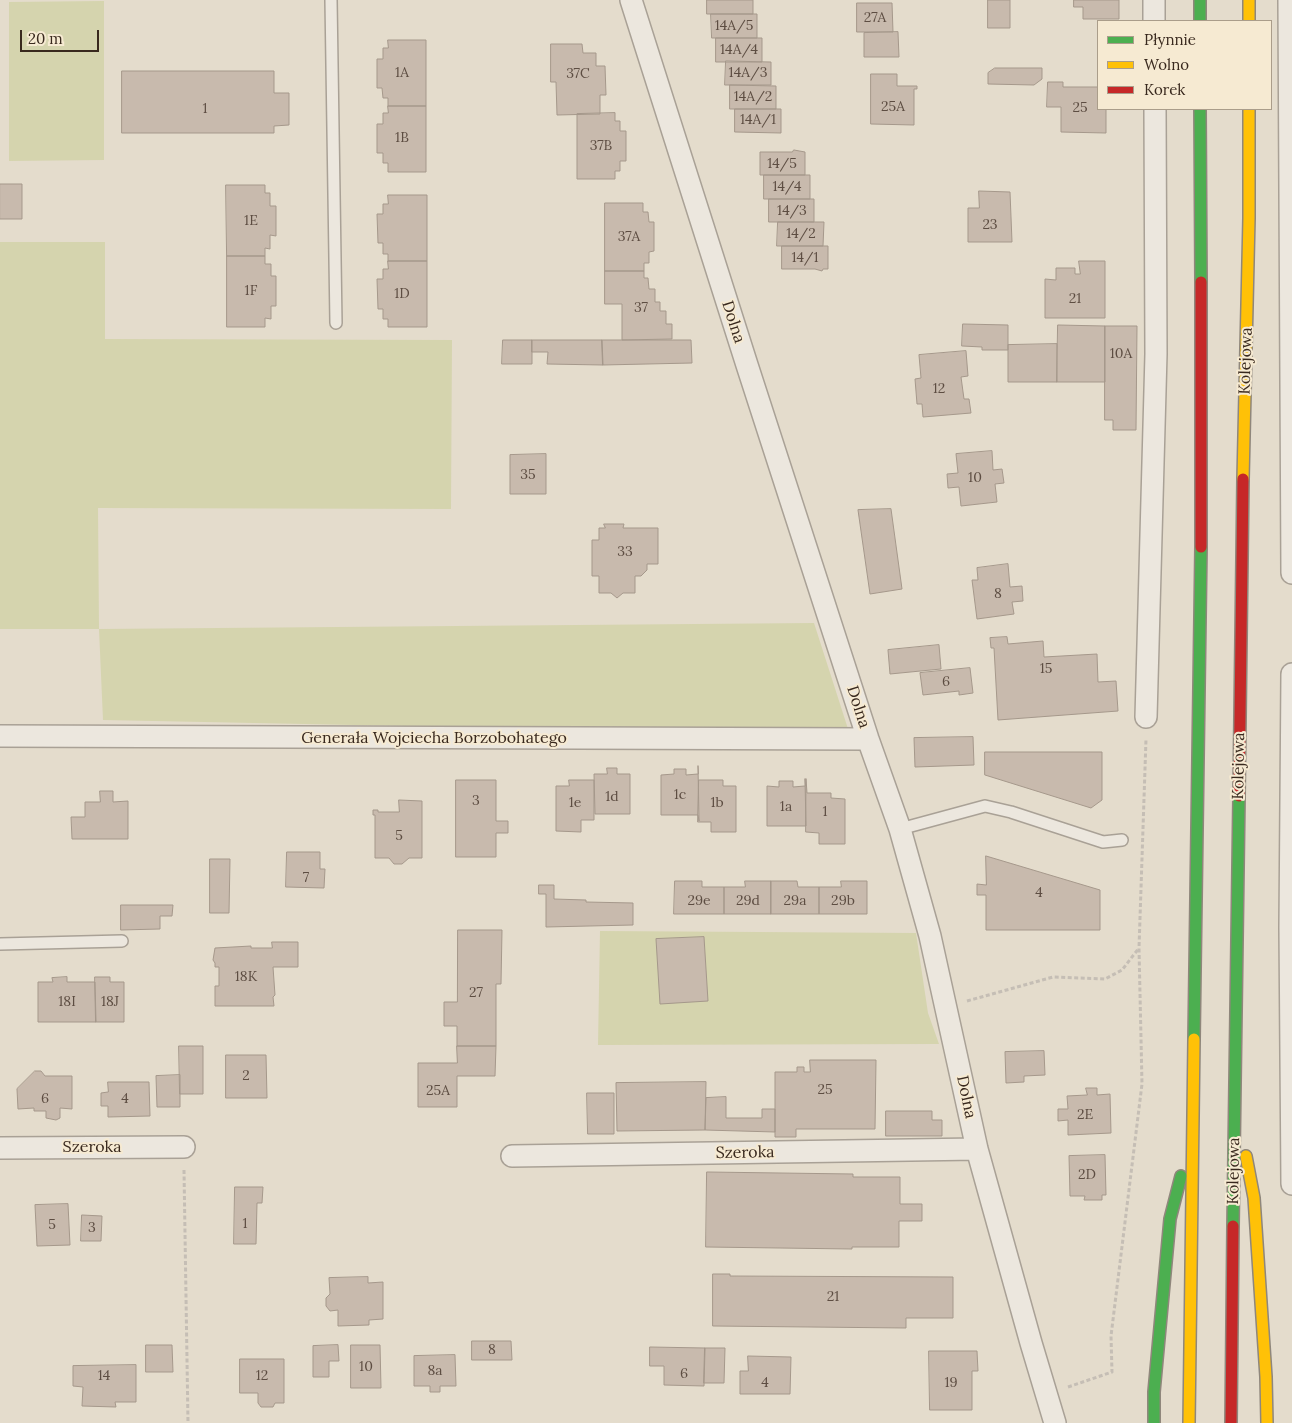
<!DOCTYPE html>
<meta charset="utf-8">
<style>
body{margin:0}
#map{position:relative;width:1292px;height:1423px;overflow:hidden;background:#e4dccc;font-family:Lora,serif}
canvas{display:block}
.legend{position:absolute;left:1097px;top:20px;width:175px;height:90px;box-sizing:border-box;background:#f6ead2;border:1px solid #aa9d8a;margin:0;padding:6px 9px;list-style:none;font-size:15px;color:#39291e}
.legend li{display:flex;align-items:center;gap:10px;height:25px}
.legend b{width:25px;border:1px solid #aa9d8a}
.scale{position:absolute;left:20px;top:30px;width:79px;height:22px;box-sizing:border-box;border:2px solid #39291e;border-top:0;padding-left:6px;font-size:15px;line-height:18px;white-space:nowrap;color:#39291e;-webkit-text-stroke:4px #f6ead2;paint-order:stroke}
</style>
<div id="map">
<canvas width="1292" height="1423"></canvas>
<ul class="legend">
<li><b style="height:6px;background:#4caf50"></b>Płynnie</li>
<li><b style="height:6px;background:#ffc107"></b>Wolno</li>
<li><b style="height:6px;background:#c62828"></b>Korek</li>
</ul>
<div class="scale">20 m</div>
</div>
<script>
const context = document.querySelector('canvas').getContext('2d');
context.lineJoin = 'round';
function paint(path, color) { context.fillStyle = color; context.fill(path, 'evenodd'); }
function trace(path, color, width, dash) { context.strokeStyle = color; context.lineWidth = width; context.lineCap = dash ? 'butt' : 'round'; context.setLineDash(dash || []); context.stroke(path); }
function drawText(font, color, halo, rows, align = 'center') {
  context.font = font + ' Lora,serif'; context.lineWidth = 4; context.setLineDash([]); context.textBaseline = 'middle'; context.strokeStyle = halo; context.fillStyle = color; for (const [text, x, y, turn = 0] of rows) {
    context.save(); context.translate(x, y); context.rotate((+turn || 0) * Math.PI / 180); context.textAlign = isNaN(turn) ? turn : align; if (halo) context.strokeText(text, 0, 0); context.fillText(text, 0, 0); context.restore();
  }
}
const green = new Path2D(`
 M104,1V160L9,161V2Z
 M0,242H105V339L452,340L451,509L98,508L99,629L814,623L849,732L658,731L103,720L99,629H0Z
 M600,931L916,933L928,1013L939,1044L598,1045Z`);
const building = new Path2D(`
 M707,0H753V14H707Z
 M988,0H1010V28H988Z
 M1074,0H1119V19H1083V7H1074Z
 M857,3H892L893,32H857Z
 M711,14H757V38H712Z
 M898,32L899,57H864V33Z
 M716,38H762V62H716Z
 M388,40H426V106H388V98H383L382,88H377V59H383V48H388Z
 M551,44H582L583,53H596V66H605L606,95H600V114L557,115L556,82H551Z
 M726,61L771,62V85H725Z
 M995,68H1042V79L1034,85L988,84V73Z
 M122,71H274V93H289V125L274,126V133H122Z
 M871,74H897V86H917V89H914V125L871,124Z
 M1048,82H1063V87H1098V109H1106V133L1061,132V107H1047Z
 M730,85L776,86V109H730Z
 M388,106H426V172H388V163H383V153H377V124H383V113H388Z
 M735,109H781V133L735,132Z
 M615,113V121H620V131H626V161H620V171H615V179H577V114Z
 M794,150L805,152V175H760V152H792Z
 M764,175H810V199H764Z
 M0,184H22V219H0Z
 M226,185H265V193H270V206H276V236L270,235V249L265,248V256H227Z
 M979,191L1010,192L1012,242H968V208H979Z
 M388,195H427V261H388V254H383V243H378L377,214H383V204H388Z
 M769,199H814V222H769Z
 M605,203H643V212H648L649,222H654V251L649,252V263H644V271H605Z
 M778,222H824L823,246H777Z
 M782,246H828V269H823L822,271L815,269H782Z
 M227,256H265V264H271V276H276V306H271V319L265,318V327H227Z
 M388,261H427V327H388V319H383V309H378L377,279H383V269H388Z
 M1079,261H1105V318H1045V279L1056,280V268H1075V274H1080Z
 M605,271H644V278H648L649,289H655V302H660V311H666V324H672V339L622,340V304H605Z
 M963,324L1008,325V350H982V347L962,346Z
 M1058,325L1105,326V382H1057Z
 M1105,326H1137L1136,430H1113V420H1105Z
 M503,340H532V364H502Z
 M532,340H602L603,365L547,364L548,352H532Z
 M602,340H691L692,363L603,365Z
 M1057,344V382H1008V345Z
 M966,351L968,376L961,377L964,399H969L971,413L923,417L922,404H917L915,379L921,378L919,355Z
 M992,451L993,470L1002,469L1004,483L995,484L997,502L961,506L959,487L948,488L947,474L958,473L956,454Z
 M546,454V494H510V455Z
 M891,509L902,589L870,594L858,510Z
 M604,524H624L623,528H658V564H647V570L641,576H635V593H623L617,598L611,593H599V576H592V540H599V528H605Z
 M1008,564L1010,587L1022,586L1023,601L1012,602L1014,614L977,619L972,580H978L977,568Z
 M1007,637L1008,644L1043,641L1044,657L1097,654L1098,682L1116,681L1118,711L998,720L994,648H991L990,638Z
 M939,645L941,669L890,674L888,650Z
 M970,668L973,693L959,695V691L923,695L920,673Z
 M973,737L974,765L915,767L914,738Z
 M985,752H1102V800L1091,808L985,775Z
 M698,766L699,821L698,815H661V775L674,774V769H686V775L698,774Z
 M607,768H617V774H630V814H595L594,774H607Z
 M805,779L806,826H767V786L779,787V781H793V787L805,786Z
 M806,779L807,793H831V798L845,799V844H819V833L806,832Z
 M456,780H496V821H508V833H496V857H456Z
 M569,780H594V820H581V832L556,831V786H569Z
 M699,780H723V786H736V832H711V822H698Z
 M100,791H113V802L128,801V839H72L71,817H85V802H100Z
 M399,800L422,801V858H409L402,864H394L389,858H375V815H373V810H378V812H399Z
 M287,852H320V869H325L324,888L286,887Z
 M986,856L1100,890V930H986V895H977V884L986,885Z
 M210,859H230L229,913H210Z
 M675,881H702V887H724V914H674Z
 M745,881H771V914H724V887H745Z
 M771,881H797L798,887H819V914H771Z
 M841,881H867V914H819V887H841Z
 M539,885H554V899L586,900V902L633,903V925L546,927V894H539Z
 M121,905H173L172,916H160V929L121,930Z
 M458,930H502L501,984H496V1046H457V1026H444V1002H457Z
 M704,937L708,1001L660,1004L656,939Z
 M272,942H298V967H273L275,995L273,997L274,1006H215V986H219V967H215V963L213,960L215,948L251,946V948H272Z
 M67,977V982H95L96,1022H38V982H53L52,978Z
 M95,977H110V982H124V1022H96Z
 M179,1046H203V1094H180Z
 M457,1046H496L495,1076H457V1107H418V1063H457Z
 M1044,1051L1045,1075L1024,1076V1082L1006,1083L1005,1052Z
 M226,1055H266L267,1098H226Z
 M810,1060H876L875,1129H796V1137H775V1072H797V1067H804V1072H810Z
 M35,1071H41L45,1076H72V1109L60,1108V1118L56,1120L46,1118V1111H34V1108L18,1109L17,1089Z
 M180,1075V1107H157L156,1076Z
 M108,1082H149L150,1116L108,1117V1106H101V1093L108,1092Z
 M706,1082L705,1130L617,1131L616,1083Z
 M1086,1088H1097V1095L1110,1094L1111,1133L1068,1135V1120L1058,1121V1109H1068L1067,1096L1087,1095Z
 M587,1093H614V1134H588Z
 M726,1097V1118H762V1109H775V1132L705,1130L706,1098Z
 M886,1111H932V1120H942V1136H886Z
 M1105,1155L1106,1195H1102V1200H1084L1085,1196H1070L1069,1156Z
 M707,1172L853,1174V1177H900V1204H922V1221H899V1247H852V1249L706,1247Z
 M235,1187H263L262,1203H257L256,1244H234Z
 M68,1204L70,1245L37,1246L35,1205Z
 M82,1215L102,1216L101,1241H81Z
 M713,1274H730V1276L953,1277V1318H906V1328L713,1326Z
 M368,1277V1283L383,1282V1319L369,1320V1325L338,1326V1310L330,1311L326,1306V1298L330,1294L329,1278Z
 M472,1341H511L512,1360H472Z
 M146,1345H172L173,1372H146Z
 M338,1345L339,1361H329V1377H313V1346Z
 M351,1345H380L381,1388H351Z
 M650,1347L705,1348L704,1386L664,1385V1366H650Z
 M705,1348H725L724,1383H704Z
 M929,1351H977L978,1371H972V1410H930Z
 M455,1355L456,1386H440V1392H430V1386H414V1356Z
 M748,1356L791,1357L790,1394H740V1371H748Z
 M240,1359H284V1403H275L273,1407H261L258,1403V1393H240Z
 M136,1365V1402H115L116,1407L82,1406L83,1387L73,1386V1366Z`);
const path = new Path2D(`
 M967,1001L1053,977L1105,979L1122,970L1139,948
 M184,1170L188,1423
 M1068,1387L1112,1372L1111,1336L1142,1084L1139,948L1146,739`);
const lane = new Path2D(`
 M331,0L336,323
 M900,829L985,806L1011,812L1103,842L1122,840
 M0,944L122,941`);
const street = new Path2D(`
 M631,0L747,365L868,739L900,829L930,936L977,1149L1031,1343L1055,1423
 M1154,0V21
 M1289,0L1292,573
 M1292,674L1290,927L1292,1184
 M1146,717L1156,354L1155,109
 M0,736L868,739
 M0,1148L184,1147
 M512,1156L977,1149`);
const fast = new Path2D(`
 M1200,0V21
 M1200,109L1201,282
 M1194,1039L1201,547
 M1233,1226L1239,796
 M1154,1423V1392L1170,1219L1181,1176`);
const slow = new Path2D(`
 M1249,0V21
 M1243,479L1249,218V109
 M1246,1156L1254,1198L1266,1377L1267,1423
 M1189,1423L1194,1039`);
const jam = new Path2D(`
 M1201,547V282
 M1239,796L1243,479
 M1231,1423L1233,1226`);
const numberNames = [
 ["27A",875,18],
 ["14A/5",734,26],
 ["14A/4",739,50],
 ["1A",402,73],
 ["14A/3",748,73],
 ["37C",578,74],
 ["14A/2",753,97],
 ["25A",893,107],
 ["25",1080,108],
 ["1",205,109],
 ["14A/1",758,120],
 ["1B",402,138],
 ["37B",601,146],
 ["14/5",782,164],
 ["14/4",787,187],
 ["14/3",792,211],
 ["1E",251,221],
 ["23",990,225],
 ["14/2",801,234],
 ["37A",629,237],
 ["14/1",805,258],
 ["1F",251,291],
 ["1D",402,294],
 ["21",1075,299],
 ["37",641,308],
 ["10A",1121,354],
 ["12",939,389],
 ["35",528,475],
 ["10",975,478],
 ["33",625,552],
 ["8",998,594],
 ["15",1046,669],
 ["6",946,682],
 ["1c",680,795],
 ["1d",612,797],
 ["3",476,801],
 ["1e",575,803],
 ["1b",717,803],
 ["1a",786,807],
 ["1",825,812],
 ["5",399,836],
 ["7",306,878],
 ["4",1039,893],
 ["29e",699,901],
 ["29d",748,901],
 ["29a",795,901],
 ["29b",843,901],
 ["18K",246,977],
 ["27",476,993],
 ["18I",67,1002],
 ["18J",110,1002],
 ["2",246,1076],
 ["25",825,1090],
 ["25A",438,1091],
 ["6",45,1099],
 ["4",125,1099],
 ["2E",1085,1115],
 ["2D",1087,1175],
 ["1",245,1224],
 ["5",52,1225],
 ["3",92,1228],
 ["21",833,1297],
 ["8",492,1350],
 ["10",366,1367],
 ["8a",435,1371],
 ["6",684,1374],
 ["14",104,1376],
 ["12",262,1376],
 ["4",765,1383],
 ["19",951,1383]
];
const streetNames = [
 ["Dolna",733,322,72],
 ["Kolejowa",1246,361,-88],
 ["Dolna",858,707,72],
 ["Generała Wojciecha Borzobohatego",434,738],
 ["Kolejowa",1239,766,-89],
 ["Dolna",966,1097,78],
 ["Szeroka",92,1147],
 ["Szeroka",745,1153,-1],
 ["Kolejowa",1234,1171,-89]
];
paint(green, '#d5d4ae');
paint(building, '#c8baad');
trace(building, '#a5988b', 1);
trace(lane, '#a9a196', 14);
trace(street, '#a9a196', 24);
trace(fast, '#8f877c', 14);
trace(slow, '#8f877c', 14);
trace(jam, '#8f877c', 14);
trace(path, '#c5beb5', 3, [4, 2.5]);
trace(lane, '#ece7de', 11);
trace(street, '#ece7de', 21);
trace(fast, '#4caf50', 11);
trace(slow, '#ffc107', 11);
trace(jam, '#c62828', 11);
drawText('14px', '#5d4d42', null, numberNames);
drawText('16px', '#39291e', '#f6ead2', streetNames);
</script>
